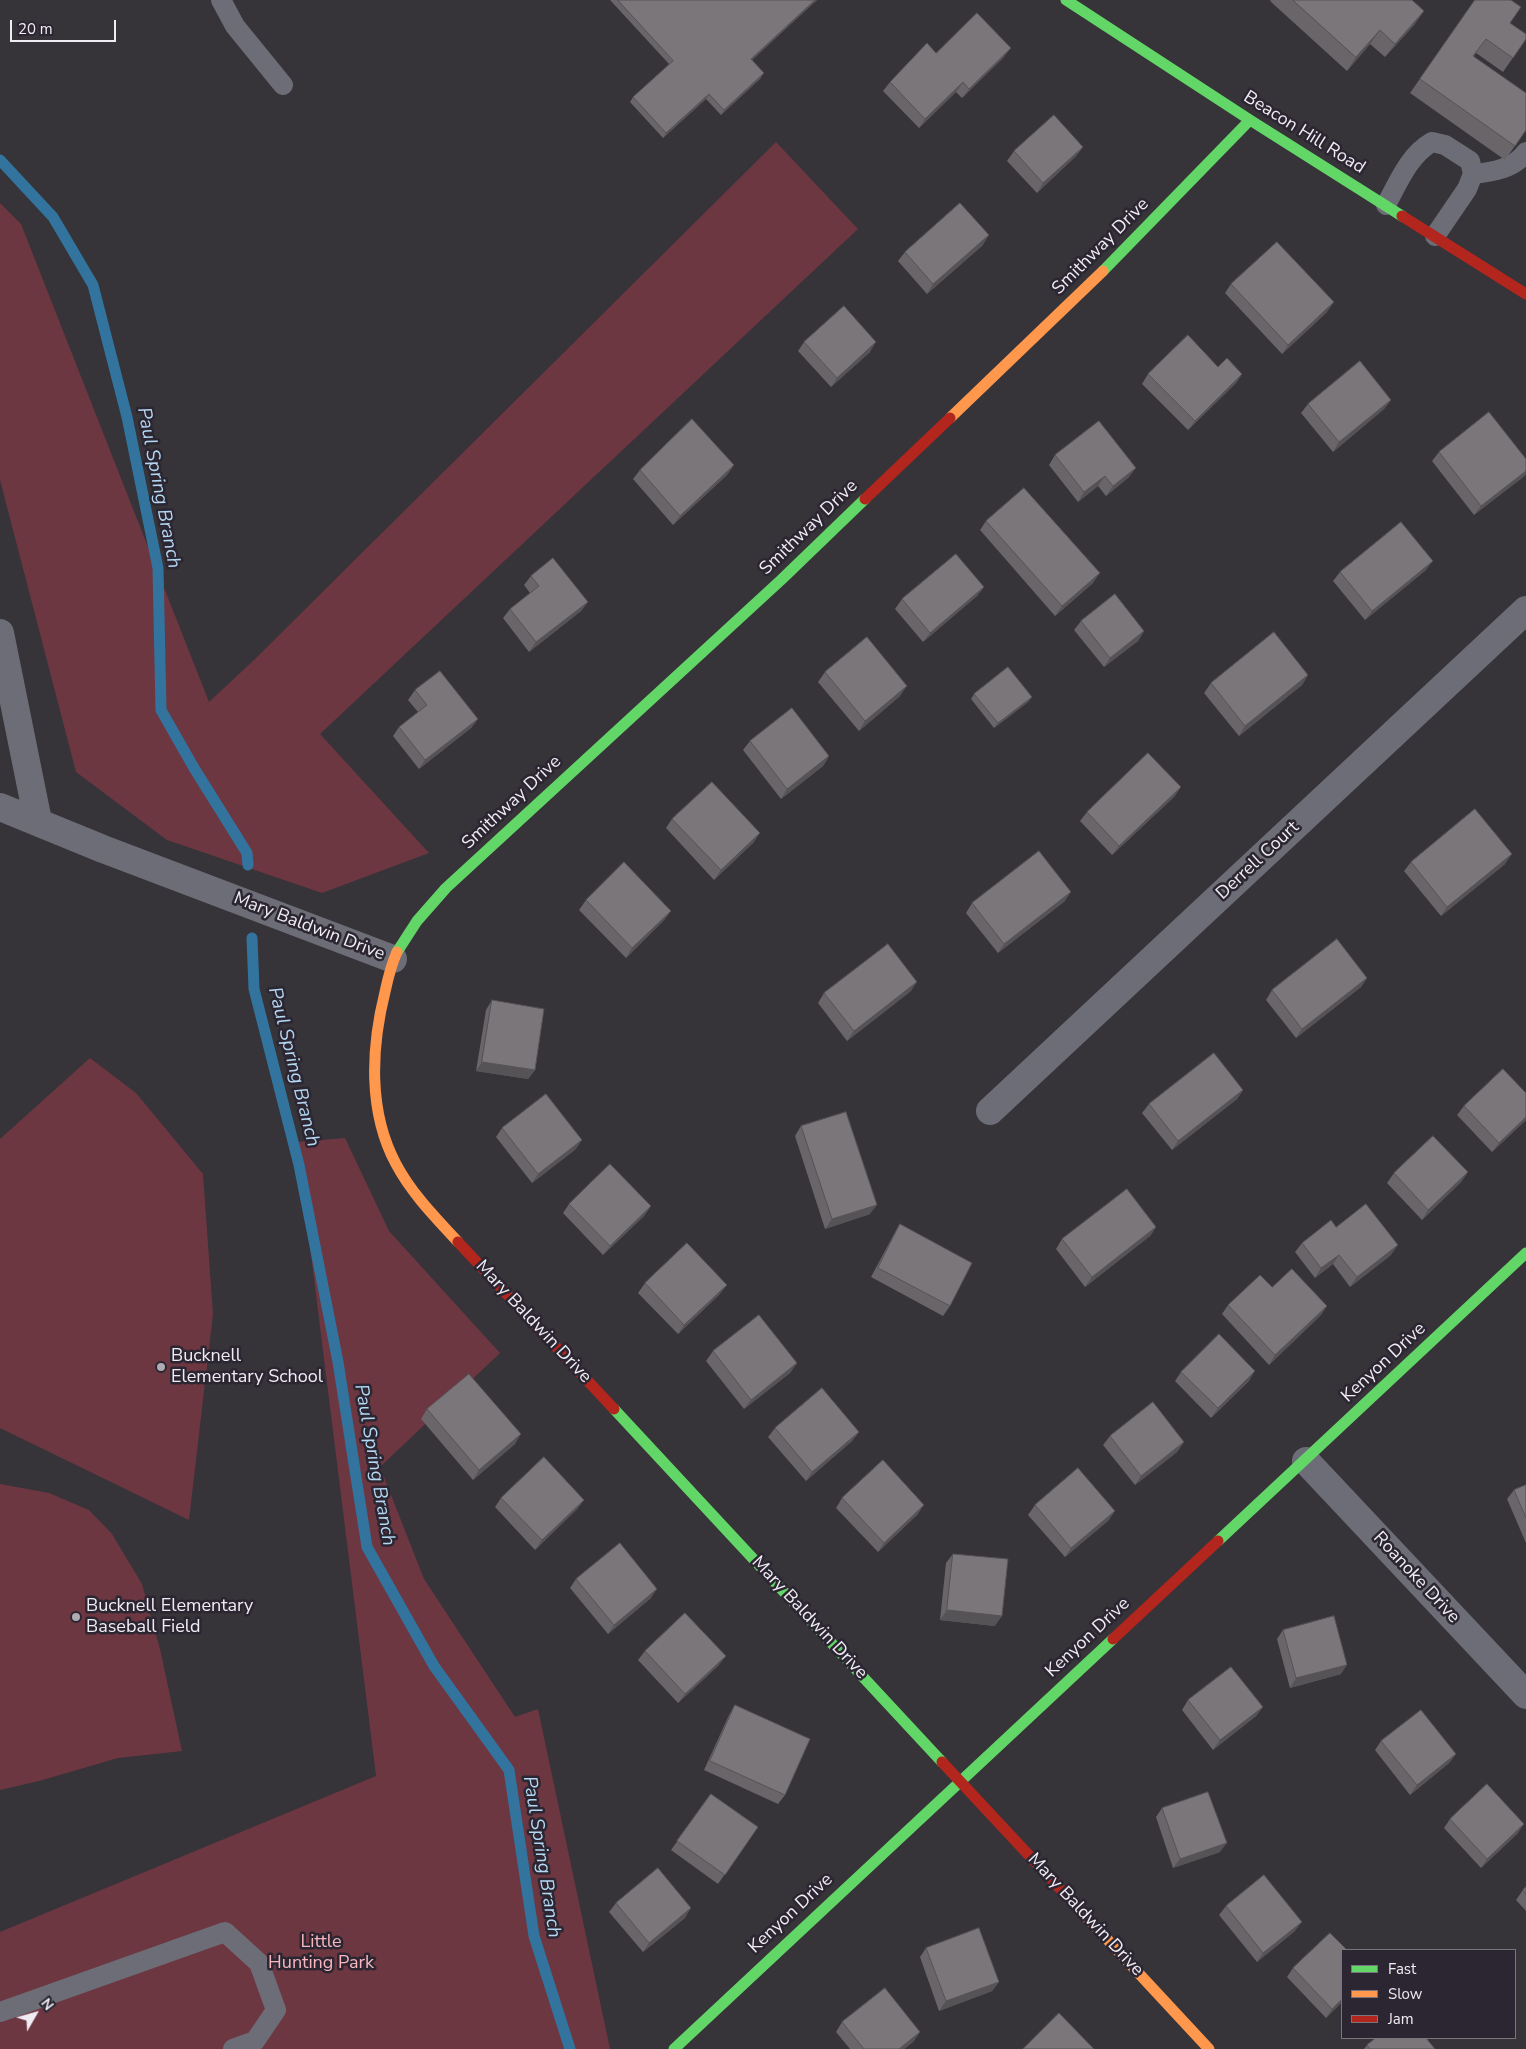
<!DOCTYPE html>
<style>
body{margin:0}
#map{position:relative;width:1526px;height:2049px;overflow:hidden;background:#363339;font-family:"Nunito Sans",sans-serif}
canvas{display:block}
.legend{position:absolute;left:1341px;top:1949px;width:175px;height:90px;box-sizing:border-box;background:#2b2632;border:1px solid #79757f;margin:0;padding:6px 9px;list-style:none;font-size:15px;color:#efecf3}
.legend li{display:flex;align-items:center;gap:10px;height:25px}
.legend b{width:25px;border:1px solid #79757f}
.north{position:absolute;left:10px;top:1989px;width:50px;height:50px;-webkit-text-stroke:4px #2b2632;paint-order:stroke;rotate:52deg;font-size:14px;font-weight:700;line-height:20px;text-align:center;color:#efecf3}
.north::after{content:'';display:block;margin:auto;width:18px;height:22px;background:#efecf3;clip-path:polygon(50% 0,100% 100%,50% 72%,0 100%)}
.scale{position:absolute;left:10px;top:20px;width:106px;height:22px;box-sizing:border-box;border:2px solid #efecf3;border-top:0;padding-left:6px;font-size:15px;line-height:18px;white-space:nowrap;color:#efecf3;-webkit-text-stroke:4px #2b2632;paint-order:stroke}
</style>
<div id="map">
<canvas width="1526" height="2049"></canvas>
<ul class="legend">
<li><b style="height:6px;background:#63d668"></b>Fast</li>
<li><b style="height:6px;background:#ff974d"></b>Slow</li>
<li><b style="height:6px;background:#b3261e"></b>Jam</li>
</ul>
<div class="north">N</div>
<div class="scale">20 m</div>
</div>
<script>
const context = document.querySelector('canvas').getContext('2d');
context.lineJoin = 'round';
function paint(path, color) { context.fillStyle = color; context.fill(path, 'evenodd'); }
function trace(path, color, width, dash) { context.strokeStyle = color; context.lineWidth = width; context.lineCap = dash ? 'butt' : 'round'; context.setLineDash(dash || []); context.stroke(path); }
function drawText(font, color, halo, rows, align = 'center') {
  context.font = font + ' "Nunito Sans",sans-serif'; context.lineWidth = 5; context.setLineDash([]); context.textBaseline = 'middle'; context.strokeStyle = halo; context.fillStyle = color; for (const [text, x, y, turn = 0] of rows) {
    context.save(); context.translate(x, y); context.rotate((+turn || 0) * Math.PI / 180); context.textAlign = isNaN(turn) ? turn : align; if (halo) context.strokeText(text, 0, 0); context.fillText(text, 0, 0); context.restore();
  }
}
const green = new Path2D(`
 M776,142L858,229L320,734L429,853L322,893L167,840L76,772L0,480V203L21,224L209,702L254,660Z
 M90,1058L136,1093L203,1174L213,1314L189,1520L0,1428V1139Z
 M345,1138L389,1231L500,1353L380,1467L424,1579L515,1717L538,1709L610,2049H0V1932L376,1776L297,1142Z
 M0,1484L49,1493L89,1510L112,1534L142,1584L160,1649L182,1751L118,1758L39,1781L0,1790Z`);
const stream = new Path2D(`
 M0,160L53,217L93,285L127,417L158,568L161,710L194,768L247,853L248,865
 M252,938L254,989L299,1165L338,1362L367,1547L434,1666L509,1770L534,1936L570,2049`);
const lane = new Path2D(`
 M221,0L235,26L283,85
 M1473,174C1492,172 1514,169 1526,152
 M1386,205C1398,183 1409,155 1432,142L1445,145L1470,161L1473,174L1467,189L1435,236
 M0,2012L225,1932L259,1963L276,2010L255,2041L233,2049`);
const street = new Path2D(`
 M0,633L38,821
 M0,807L103,849L393,959
 M990,1111L1526,610
 M1306,1461L1526,1695`);
const fast = new Path2D(`
 M1066,0L1250,120L1402,216
 M1103,271L1250,120
 M397,952L417,921L446,888L781,580L865,499
 M614,1409L942,1762
 M1218,1541L1526,1253
 M674,2049L1113,1639`);
const slow = new Path2D(`
 M950,418L1103,271
 M397,952C391,965 388,978 385,992C371,1048 368,1112 396,1164C412,1194 435,1217 458,1242
 M1079,1909L1209,2049`);
const jam = new Path2D(`
 M1402,216L1526,294
 M865,499L950,418
 M458,1242L614,1409
 M1113,1639L1218,1541
 M942,1762L1079,1909`);
const wall = new Path2D(`
 M610,0H817L752,60L761,78L721,115L706,99L663,138L630,102L633,97L669,64Z
 M1271,0H1412L1424,11L1414,25L1385,57L1370,44L1347,71L1270,1Z
 M1475,0L1510,23L1526,39L1503,72L1476,53L1474,56L1526,130L1505,160L1410,93Z
 M936,53L1004,57L962,98L956,92L919,128L883,91L890,82Z
 M1083,147L1076,156L1037,193L1007,161L1014,151Z
 M983,245L927,294L898,261L905,252Z
 M1231,284L1327,312L1282,354L1225,293Z
 M804,342L870,352L831,387L798,351Z
 M1218,367L1242,374L1236,383L1188,430L1142,384L1148,374Z
 M1391,400L1384,409L1333,452L1301,413L1308,404Z
 M1439,452L1526,459V474L1474,515L1432,461Z
 M1055,455L1129,477L1106,496L1098,486L1078,502L1049,465Z
 M734,465L727,475L673,525L633,479L640,470Z
 M986,521L1093,583L1055,616L980,530Z
 M1426,570L1365,620L1333,581L1340,572Z
 M531,576L588,602L581,611L529,652L503,618L510,609L530,593L524,585Z
 M984,587L977,596L923,642L895,609L902,599Z
 M1081,621L1144,631L1138,641L1104,667L1074,630Z
 M825,672L900,696L859,731L818,682Z
 M1308,675L1302,685L1239,736L1204,693L1211,683Z
 M415,690L478,719L471,728L419,769L393,736L399,727L418,712L408,700Z
 M974,694L1032,697L1028,702L994,728L971,699Z
 M750,741L829,756L823,766L781,799L743,750Z
 M1181,787L1174,797L1112,855L1080,821L1087,812Z
 M672,819L754,842L714,880L666,828Z
 M1411,862L1505,864L1441,916L1404,871Z
 M586,900L671,911L664,920L626,958L579,910Z
 M1065,901L998,953L966,913L972,903Z
 M1367,978L1361,987L1296,1038L1266,1000L1272,990Z
 M911,991L847,1041L818,1003L824,993Z
 M492,1000L535,1070L528,1079L476,1071L486,1010Z
 M1243,1090L1237,1099L1172,1150L1142,1113L1149,1104Z
 M1464,1106L1526,1120L1492,1152L1457,1115Z
 M801,1126L870,1214L825,1229L795,1136Z
 M502,1128L576,1149L532,1183L496,1137Z
 M1468,1172L1461,1182L1422,1220L1387,1183L1394,1173Z
 M569,1204L651,1206L644,1216L603,1255L563,1213Z
 M900,1224L950,1306L943,1316L871,1277L894,1234Z
 M1156,1227L1150,1236L1085,1287L1056,1249L1062,1239Z
 M1336,1227L1391,1255L1350,1287L1333,1264L1315,1278L1295,1252L1302,1243Z
 M645,1283L720,1294L678,1334L638,1293Z
 M1272,1287L1327,1306L1320,1316L1269,1365L1222,1314L1228,1305Z
 M713,1351L797,1363L790,1373L744,1409L706,1361Z
 M1181,1372L1249,1381L1211,1418L1175,1381Z
 M427,1409L515,1444L473,1480L421,1419Z
 M775,1428L859,1432L852,1441L806,1481L768,1437Z
 M1110,1436L1184,1442L1177,1452L1135,1485L1103,1445Z
 M1526,1485V1543L1507,1499L1514,1490Z
 M501,1498L584,1500L577,1509L535,1550L495,1507Z
 M842,1498L918,1514L878,1552L836,1508Z
 M1035,1505L1109,1520L1065,1557L1028,1515Z
 M953,1554L995,1626L940,1620L946,1563Z
 M576,1579L651,1598L608,1634L570,1588Z
 M1283,1630L1341,1674L1290,1688L1277,1639Z
 M645,1651L719,1665L678,1703L638,1660Z
 M1188,1700L1263,1707L1256,1716L1213,1750L1182,1710Z
 M735,1705L785,1795L778,1804L704,1770L729,1715Z
 M1381,1741L1456,1754L1449,1763L1410,1795L1375,1750Z
 M711,1794L758,1827L718,1884L671,1850Z
 M1162,1808L1220,1852L1173,1868L1156,1817Z
 M1450,1819L1518,1833L1481,1868L1444,1828Z
 M1526,1887V1911L1516,1900L1523,1890Z
 M616,1903L685,1918L643,1952L609,1912Z
 M1226,1906L1295,1931L1257,1962L1219,1915Z
 M926,1948L999,1982L992,1991L939,2011L920,1957Z
 M1342,1950V2002L1326,2018L1287,1977L1293,1968Z
 M842,2022L920,2032L913,2042L904,2049H850L836,2032Z
 M1367,2045L1435,2049H1364Z`);
const shadedWall = new Path2D(`
 M815,0H817L747,64L751,59Z
 M1424,11L1414,25L1385,57L1395,44Z
 M1380,30L1370,44L1347,71L1356,57Z
 M1011,48L1004,57L962,98L969,89Z
 M764,73L761,78L721,115L724,110Z
 M963,82L956,92L919,128L925,119Z
 M709,94L706,99L663,138L666,133Z
 M1083,147L1076,156L1037,193L1043,183Z
 M989,235L983,245L927,294L933,284Z
 M1334,302L1327,312L1282,354L1288,345Z
 M876,342L870,352L831,387L837,378Z
 M1242,374L1236,383L1188,430L1195,421Z
 M1391,400L1384,409L1333,452L1339,442Z
 M734,465L727,475L673,525L680,516Z
 M1136,468L1129,477L1106,496L1113,486Z
 M1526,471V474L1525,476L1474,515L1481,506Z
 M1105,476L1098,486L1078,502L1084,492Z
 M1433,561L1426,570L1365,620L1372,611Z
 M1100,573L1093,583L1055,616L1062,606Z
 M984,587L977,596L923,642L930,633Z
 M588,602L581,611L529,652L536,642Z
 M1144,631L1138,641L1104,667L1110,658Z
 M1308,675L1302,685L1239,736L1245,726Z
 M907,686L900,696L859,731L865,721Z
 M1032,697L1028,702L994,728L998,723Z
 M478,719L471,728L419,769L425,760Z
 M829,756L823,766L781,799L787,789Z
 M1181,787L1174,797L1112,855L1119,846Z
 M760,833L754,842L714,880L721,870Z
 M1512,854L1505,864L1441,916L1447,907Z
 M1071,892L1065,901L998,953L1004,944Z
 M671,911L664,920L626,958L632,948Z
 M1367,978L1361,987L1296,1038L1302,1029Z
 M917,982L911,991L847,1041L854,1031Z
 M482,1062L535,1070L528,1079L476,1071Z
 M1243,1090L1237,1099L1172,1150L1178,1141Z
 M1526,1117V1120L1492,1152L1499,1143Z
 M582,1140L576,1149L532,1183L538,1174Z
 M1468,1172L1461,1182L1422,1220L1428,1210Z
 M877,1205L870,1214L825,1229L832,1219Z
 M651,1206L644,1216L603,1255L610,1246Z
 M1156,1227L1150,1236L1085,1287L1092,1277Z
 M1398,1245L1391,1255L1350,1287L1357,1277Z
 M1339,1255L1333,1264L1315,1278L1321,1268Z
 M727,1285L720,1294L678,1334L684,1325Z
 M1327,1306L1320,1316L1269,1365L1275,1355Z
 M797,1363L790,1373L744,1409L751,1400Z
 M1255,1371L1249,1381L1211,1418L1218,1408Z
 M859,1432L852,1441L806,1481L812,1472Z
 M521,1434L515,1444L473,1480L479,1470Z
 M1184,1442L1177,1452L1135,1485L1141,1476Z
 M584,1500L577,1509L535,1550L542,1540Z
 M924,1505L918,1514L878,1552L884,1543Z
 M1115,1511L1109,1520L1065,1557L1071,1548Z
 M657,1589L651,1598L608,1634L614,1625Z
 M947,1610L1002,1616L995,1626L940,1620Z
 M726,1656L719,1665L678,1703L685,1694Z
 M1347,1665L1341,1674L1290,1688L1296,1678Z
 M1263,1707L1256,1716L1213,1750L1220,1740Z
 M1456,1754L1449,1763L1410,1795L1417,1785Z
 M1524,1824L1518,1833L1481,1868L1487,1859Z
 M1227,1843L1220,1852L1173,1868L1180,1859Z
 M691,1908L685,1918L643,1952L649,1943Z
 M1302,1922L1295,1931L1257,1962L1263,1953Z
 M999,1982L992,1991L939,2011L946,2001Z
 M1342,1999V2002L1326,2018L1332,2009Z
 M920,2032L913,2042L904,2049H899Z`);
const building = new Path2D(`
 M618,0H815L751,59L764,73L724,110L709,94L666,133L633,97L673,61Z
 M1293,0H1412L1424,11L1395,44L1380,30L1356,57Z
 M1475,0H1511L1521,7L1510,23L1526,34V39L1513,58L1486,39L1473,56L1526,93V130L1515,146L1420,79Z
 M977,13L1011,48L969,89L963,82L925,119L890,82L927,43L936,53Z
 M1054,115L1083,147L1043,183L1014,151Z
 M960,203L989,235L933,284L905,252Z
 M1277,242L1334,302L1288,345L1231,284Z
 M844,306L876,342L837,378L804,342Z
 M1188,335L1218,367L1227,358L1242,374L1195,421L1148,374Z
 M1360,361L1391,400L1339,442L1308,404Z
 M1489,412L1526,459V471L1481,506L1439,452Z
 M692,419L734,465L680,516L640,470Z
 M1099,421L1136,468L1113,486L1105,476L1084,492L1055,455Z
 M1024,488L1100,573L1062,606L986,521Z
 M1401,522L1433,561L1372,611L1340,572Z
 M956,554L984,587L930,633L902,599Z
 M553,558L588,602L536,642L510,609L539,586L531,576Z
 M1115,594L1144,631L1110,658L1081,621Z
 M1274,632L1308,675L1245,726L1211,683Z
 M867,637L907,686L865,721L825,672Z
 M1008,667L1032,697L998,723L974,694Z
 M440,671L478,719L425,760L399,727L427,705L415,690Z
 M792,708L829,756L787,789L750,741Z
 M1148,753L1181,787L1119,846L1087,812Z
 M712,782L760,833L721,870L672,819Z
 M1475,809L1512,854L1447,907L1411,862Z
 M1039,851L1071,892L1004,944L972,903Z
 M624,862L671,911L632,948L586,900Z
 M1337,939L1367,978L1302,1029L1272,990Z
 M888,944L917,982L854,1031L824,993Z
 M492,1000L544,1009L535,1070L482,1062Z
 M1214,1053L1243,1090L1178,1141L1149,1104Z
 M1503,1069L1526,1093V1117L1499,1143L1464,1106Z
 M546,1094L582,1140L538,1174L502,1128Z
 M846,1112L877,1205L832,1219L801,1126Z
 M1433,1136L1468,1172L1428,1210L1394,1173Z
 M610,1164L651,1206L610,1246L569,1204Z
 M1127,1189L1156,1227L1092,1277L1062,1239Z
 M1366,1204L1398,1245L1357,1277L1339,1255L1321,1268L1302,1243L1331,1220L1336,1227Z
 M900,1224L972,1263L950,1306L878,1268Z
 M687,1243L727,1285L684,1325L645,1283Z
 M1292,1269L1327,1306L1275,1355L1228,1305L1260,1275L1272,1287Z
 M759,1315L797,1363L751,1400L713,1351Z
 M1219,1334L1255,1371L1218,1408L1181,1372Z
 M469,1374L521,1434L479,1470L427,1409Z
 M822,1388L859,1432L812,1472L775,1428Z
 M1153,1402L1184,1442L1141,1476L1110,1436Z
 M544,1457L584,1500L542,1540L501,1498Z
 M883,1460L924,1505L884,1543L842,1498Z
 M1078,1468L1115,1511L1071,1548L1035,1505Z
 M1526,1485V1518L1514,1490Z
 M620,1543L657,1589L614,1625L576,1579Z
 M953,1554L1008,1559L1002,1616L947,1610Z
 M685,1613L726,1656L685,1694L645,1651Z
 M1334,1616L1347,1665L1296,1678L1283,1630Z
 M1231,1667L1263,1707L1220,1740L1188,1700Z
 M735,1705L810,1739L785,1795L710,1761Z
 M1421,1710L1456,1754L1417,1785L1381,1741Z
 M1487,1784L1524,1824L1487,1859L1450,1819Z
 M1208,1792L1227,1843L1180,1859L1162,1808Z
 M711,1794L758,1827L725,1875L677,1841Z
 M658,1868L691,1908L649,1943L616,1903Z
 M1264,1875L1302,1922L1263,1953L1226,1906Z
 M1526,1887V1894L1523,1890Z
 M979,1928L999,1982L946,2001L926,1948Z
 M1330,1933L1347,1950H1342V1999L1332,2009L1293,1968Z
 M885,1988L920,2032L899,2049H864L842,2022Z
 M1059,2013L1094,2049H1023Z
 M1376,2038H1426L1435,2049H1370L1367,2045Z`);
const markers = [
 [161,1367,5,"#aeabb2"],
 [76,1617,5,"#aeabb2"]
];
const streetNames = [
 ["Beacon Hill Road",1304,133,32],
 ["Smithway Drive",1101,247,-45],
 ["Smithway Drive",809,528,-44],
 ["Smithway Drive",512,803,-43],
 ["Derrell Court",1258,861,-43],
 ["Mary Baldwin Drive",309,927,21],
 ["Mary Baldwin Drive",533,1322,47],
 ["Kenyon Drive",1384,1363,-43],
 ["Roanoke Drive",1416,1578,47],
 ["Mary Baldwin Drive",809,1618,47],
 ["Kenyon Drive",1088,1638,-43],
 ["Kenyon Drive",791,1914,-43],
 ["Mary Baldwin Drive",1085,1915,47]
];
const poiNames = [
 ["Bucknell",171,1357],
 ["Elementary School",171,1378],
 ["Bucknell Elementary",86,1607],
 ["Baseball Field",86,1628]
];
const parkNames = [
 ["Little",321,1943],
 ["Hunting Park",321,1964]
];
const waterNames = [
 ["Paul Spring Branch",158,488,79],
 ["Paul Spring Branch",293,1067,76],
 ["Paul Spring Branch",374,1465,80],
 ["Paul Spring Branch",541,1857,81]
];
paint(green, '#6d3742');
trace(stream, '#32749e', 11);
trace(lane, '#6c6d76', 20);
trace(street, '#6c6d76', 28);
trace(fast, '#63d668', 11);
trace(slow, '#ff974d', 11);
trace(jam, '#b3261e', 11);
paint(wall, '#696569');
paint(shadedWall, '#555355');
paint(building, '#7a767a');
trace(building, '#555355', 1);
for (const [x, y, r, color] of markers) { const dot = new Path2D(); dot.arc(x, y, r, 0, 2 * Math.PI); context.fillStyle = color; context.fill(dot); trace(dot, '#2b2632', 2); }
drawText('18px', '#efecf3', '#2b2632', streetNames);
drawText('18px', '#efecf3', '#2b2632', poiNames, 'left');
drawText('18px', '#f9b6be', '#2b2632', parkNames);
drawText('italic 19px', '#b4d7f2', '#2b2632', waterNames);
</script>
